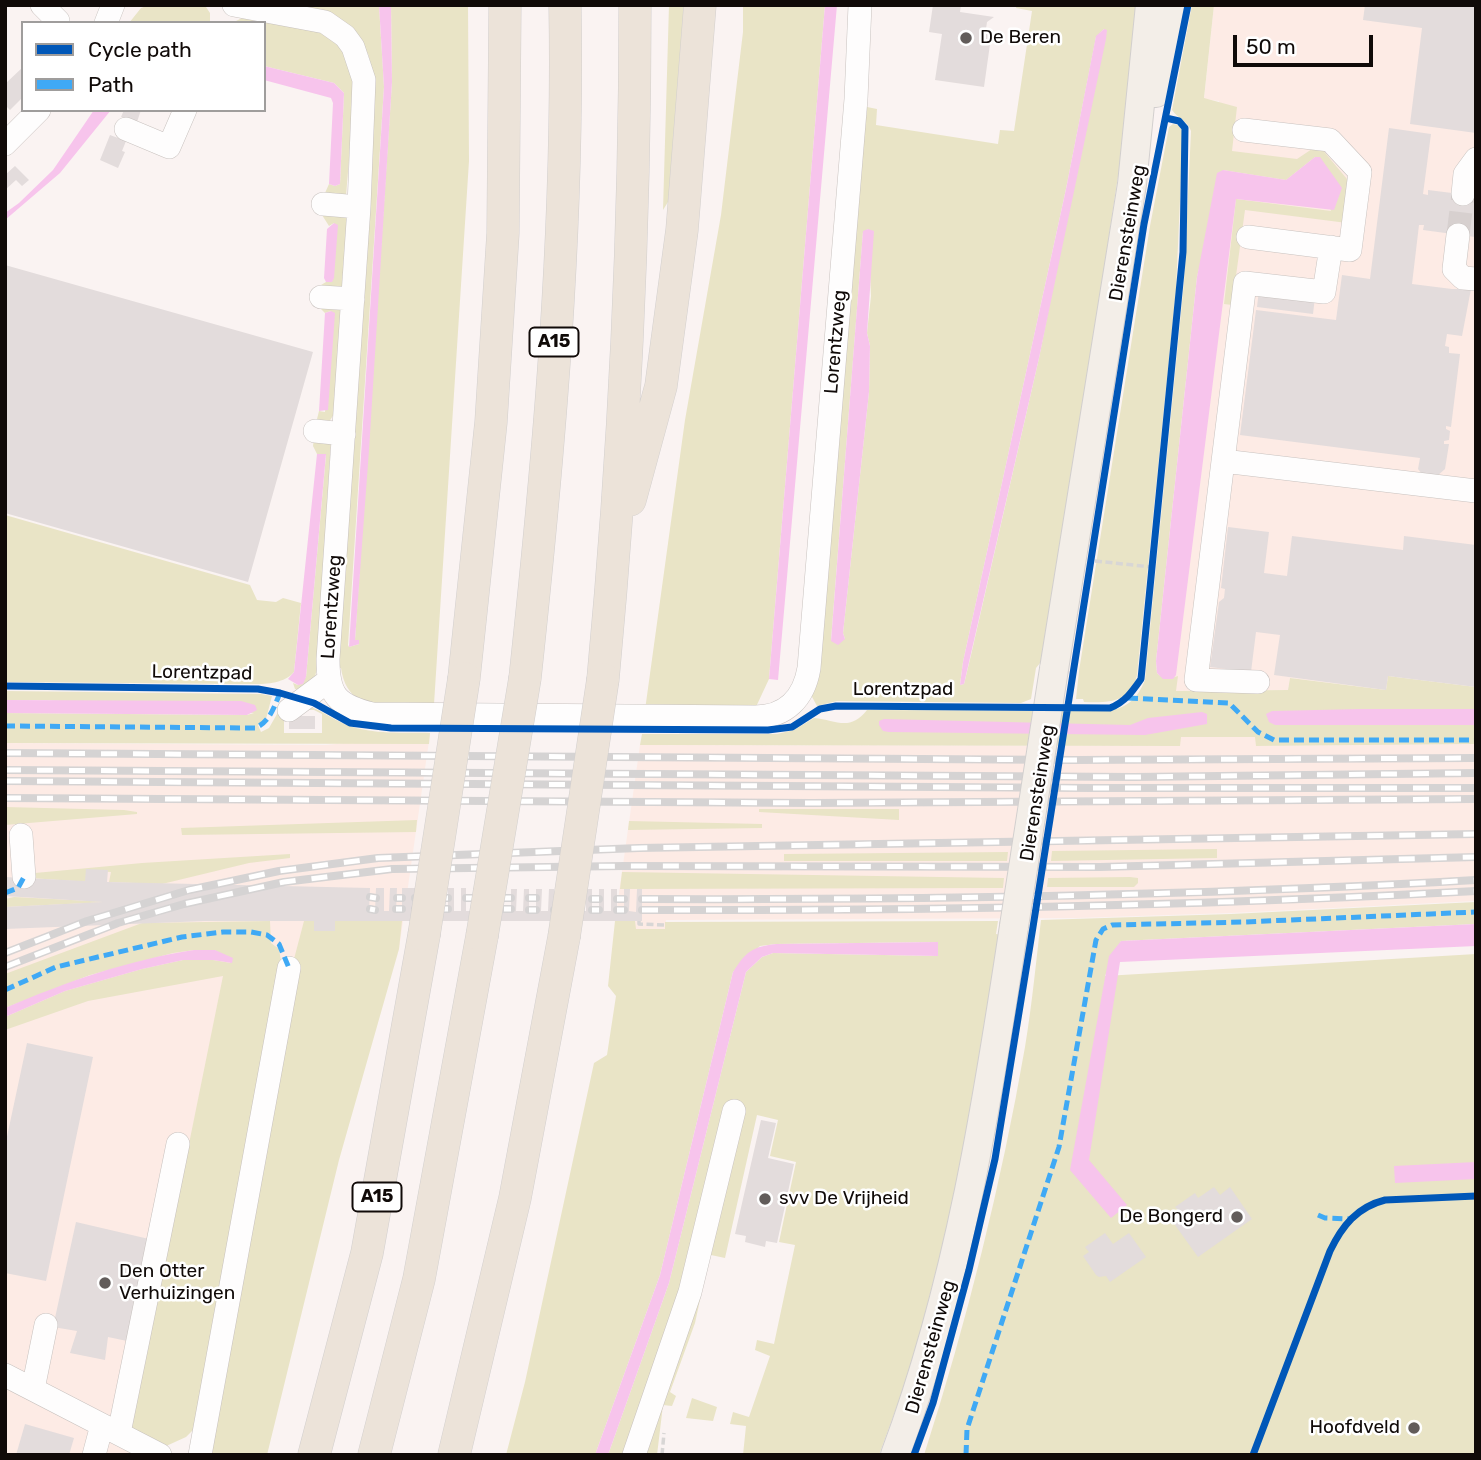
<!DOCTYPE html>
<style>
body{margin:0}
#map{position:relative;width:1481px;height:1460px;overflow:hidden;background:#faf3f2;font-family:Rubik,sans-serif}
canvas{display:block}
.frame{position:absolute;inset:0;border:7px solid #100a08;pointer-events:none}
.legend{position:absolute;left:21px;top:21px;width:245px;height:91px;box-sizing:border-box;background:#fff;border:2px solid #9f9d9c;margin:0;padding:9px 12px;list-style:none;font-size:21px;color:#100a08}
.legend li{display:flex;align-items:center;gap:14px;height:35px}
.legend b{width:35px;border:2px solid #9f9d9c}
.scale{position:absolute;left:1233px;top:35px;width:140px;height:32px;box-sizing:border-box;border:4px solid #100a08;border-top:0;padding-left:9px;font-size:21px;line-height:24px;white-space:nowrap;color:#100a08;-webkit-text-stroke:5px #fff;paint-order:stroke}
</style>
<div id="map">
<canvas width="1481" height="1460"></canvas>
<div class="frame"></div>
<ul class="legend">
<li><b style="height:9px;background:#0057b8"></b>Cycle path</li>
<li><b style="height:9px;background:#3fa9f5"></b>Path</li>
</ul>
<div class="scale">50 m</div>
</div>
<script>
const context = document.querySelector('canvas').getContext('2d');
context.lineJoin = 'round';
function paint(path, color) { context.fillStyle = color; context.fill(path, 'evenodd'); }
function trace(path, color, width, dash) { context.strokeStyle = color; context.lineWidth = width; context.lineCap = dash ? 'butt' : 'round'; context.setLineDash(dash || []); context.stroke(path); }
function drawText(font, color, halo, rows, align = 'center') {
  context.font = font + ' Rubik,sans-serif'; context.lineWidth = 5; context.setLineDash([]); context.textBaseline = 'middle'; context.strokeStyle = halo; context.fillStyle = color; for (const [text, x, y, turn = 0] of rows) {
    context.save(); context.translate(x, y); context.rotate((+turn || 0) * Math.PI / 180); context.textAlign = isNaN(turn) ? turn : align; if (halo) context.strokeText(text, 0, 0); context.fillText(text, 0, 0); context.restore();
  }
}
const built = new Path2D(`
 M1214,5H1476V687L1389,676L1386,690L1290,678L1288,690L1175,691L1169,672L1219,101L1204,99Z
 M430,734L399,949L146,1455H5V1017L90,975L5,1008V743L326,745Z
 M1180,737H1256V746L1476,744V901L1231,913L1076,918L666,920L665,929H635V921H615L640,745L1180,746Z`);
const green = new Path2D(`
 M149,5L206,7L210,13V22L129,23L141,8Z
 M283,5H379L384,87L348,645L349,647L359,644V641L355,640L392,82L391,5H468L469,161L434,704C396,705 348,718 341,668H337L373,72L368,54L359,38Z
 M669,5H688L677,134L668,202L663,210Z
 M743,5H825L769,679L755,709L645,710L685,420L721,215L743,32Z
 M1017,5H1144L1045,657L1036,668L1031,699L1021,703L837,701L817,706L811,695L867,107L877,109L876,125L998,144L1000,130L1014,131L1032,11L1016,8ZM1104,29L1039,358L971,655L964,684L960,685L963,662L1066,189L1096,37ZM868,229L871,296L867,333L870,346L869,392L843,633L845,639L831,640L863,232Z
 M1192,5H1214L1204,98L1237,107L1232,151L1297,159L1315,147L1321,148L1352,185L1347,223L1245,210L1232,305L1224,304L1236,199L1331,211L1315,157L1286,180L1223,170L1197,277L1156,661L1157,673C1166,681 1169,679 1178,676L1176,691L1288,690L1290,678L1386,690L1388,676L1476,687V744L1256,746L1255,737H1181L1180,746L640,745L642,734H777L794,730L814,718C836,720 850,732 867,710L1105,711C1126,709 1137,700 1145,680L1184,282L1191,131C1187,120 1178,119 1172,110Z
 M244,17L318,30L340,47L348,62L355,87L346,196L325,193L329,184L335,186L340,184L344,93L334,83L264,66V23H232Z
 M1173,124L1178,125L1183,131L1176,290L1137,675C1131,703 1108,703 1084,702L1083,699H1076L1079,671L1150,226L1169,127Z
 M322,215H345L347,218L342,286L339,289L321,291V285L326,282H332L334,223L329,226Z
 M320,302L341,309L334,414L329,422L316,423L319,411L325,412L331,311L325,313L320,308Z
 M314,438L331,441L317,668L315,677L300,690L295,689L293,683L298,685L306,677L326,455L317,454L313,446Z
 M5,515L250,585L257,600L276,602L283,598L301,603L294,672C282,686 258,684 241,684L5,682Z
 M5,691L261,694L272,696L266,719L258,725L261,732L269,728L281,707L284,710V733H322V714L314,710H294L302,704C319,708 331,719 347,725C373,735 404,732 430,733L429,744L5,743V713L247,715L254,713L45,700H5Z
 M5,807L124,810L137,812V814L5,825Z
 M759,809H899V820L759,812Z
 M417,820L416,832L182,835L181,828Z
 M629,821L762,824V828L628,830Z
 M1217,849V858L1051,861L1052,851Z
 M1008,852L1007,861H784V854Z
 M290,854V858L249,863L162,884L109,882L111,872L91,871L89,882L30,878L35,873L142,863Z
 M622,872L1004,878L1003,888L620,889Z
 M1048,878L1130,877L1138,878V883L1134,887H1047Z
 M14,897L109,902L5,907V899Z
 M1476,902V924L1121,941L1105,976L1476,954V1455H924C967,1321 1001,1185 1025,1047C1032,1005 1036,962 1041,920L1231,914Z
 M270,921L271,943L279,949L282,967L199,1424L186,1437L164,1447L131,1430L223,976L88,1001L5,1030V1017L65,991L142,969L183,960H213L231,963L215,950H194L173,953L90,975L5,1008V974L142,923Z
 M304,921H402L399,949L339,1160L267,1455H207L294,959Z
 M615,921H635L636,929H665V922L998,921L996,934L1001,935L969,1143L911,1368L879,1455H743L746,1426L730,1424L733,1412L749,1417L770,1356L755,1350L757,1340L774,1344L795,1245L779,1242L796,1162L770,1156L778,1120L757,1115L725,1258L711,1255L676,1317L627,1455H608L669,1283L746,972L762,957L773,953L938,956V942L776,944L760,946L733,972L660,1275L595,1455H506L525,1382L594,1063L607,1055L616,996L608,986Z
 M708,1263L695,1323L670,1392L676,1396L672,1406L663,1405L657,1455H639Z
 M692,1398L717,1407L713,1421L686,1418Z`);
const water = new Path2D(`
 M379,5L391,7L392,82L369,450L355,640H359V644L349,647L384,87Z
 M825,5H837L778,680L769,679Z
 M1104,29L1107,30L1106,39L1039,358L964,684L960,685L963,662L1066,189L1096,36Z
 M264,66L334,83L344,93L340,184L335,186L329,184L333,103L331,98L264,80Z
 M94,110H111L60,173L5,220V213L19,203L53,170Z
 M1315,157H1320L1342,188L1334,210L1236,199L1176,675L1173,679H1163L1157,673L1156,661L1197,277L1217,173L1223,170L1286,180Z
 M334,223L338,225L334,278L332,282H326L324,278L327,229Z
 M868,229L874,231L867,333L870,346L869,392L843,633L845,639L838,645L831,641L863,231Z
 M331,311L335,313L328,410L319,411L325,313Z
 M317,454H326L306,677L303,684L298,685L288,679L294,672Z
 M5,700L241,701L255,705L257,710L247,715L5,713Z
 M1360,709H1476V725H1275L1269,722L1266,714L1272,711Z
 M1202,712L1207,714V724L1145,735L889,732L883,731L879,725V721L884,719L1130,725L1148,718Z
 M1476,924V946L1120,962L1089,1160L1127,1205L1111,1218L1070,1170L1109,956L1121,941Z
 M938,942V956L773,953L762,957L746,972L669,1283L608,1455H595L660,1275L733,972C746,952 751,947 776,944Z
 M194,950H215L233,958L232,963L213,960H183L142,969L65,991L5,1017V1008C66,982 128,960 194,950Z
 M1476,1162V1179L1395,1183L1394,1166Z`);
const building = new Path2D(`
 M933,5H961L960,12L994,17L987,22L986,29L992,30L984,87L935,80L942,34L929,32Z
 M1365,5H1476V133L1410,124L1422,28L1363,20Z
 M23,67V97L10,110L5,105V84Z
 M124,110H141L137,122L121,117Z
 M1389,128L1431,134L1423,194L1428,195V190L1476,196L1475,237L1423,230L1424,225H1419L1412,284L1452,289H1471L1462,336L1447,334L1445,346L1449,347V353L1460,354L1451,427L1446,426V429L1450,431L1449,440L1444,441V444H1449L1445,469L1437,476L1422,474L1418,469L1420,458L1240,435L1256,310L1336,320L1342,275L1370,279Z
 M110,135L126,141L122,151L125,152L118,168L100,160Z
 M15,166L29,180L22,186L16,180L5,190V175Z
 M5,265L313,352L248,582L5,513Z
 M1259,290L1315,297L1313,314L1257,307Z
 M1228,527L1269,532L1264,573L1287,576L1292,536L1403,550L1404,536L1476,545V687L1388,676L1386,690L1274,675L1280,635L1256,632L1251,672L1210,667L1219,602L1224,598L1225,589L1221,588Z
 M289,716H315V729H289Z
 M86,869L108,870L107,882L370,888L369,911H375L376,888H384V911H389L390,888H397L396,911H402V888H415V911H448V888H454V911H461V888H466V911H473V888H504V911H511V889H517L516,911H523L524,889H529V911H536V889H542L541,911H548L549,889H554V911H586V889H592V912H599V889H604V911H611V889H617V911L624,912V889H630L629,911L636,912L637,889H642V921H335V931H314V921H205L5,929V907L103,902L5,896V877L85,881Z
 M27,1043L93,1057L46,1281L5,1273V1146Z
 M761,1120L776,1123L768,1158L794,1164L777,1243L766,1241L765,1247L745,1242L746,1236L735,1234Z
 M1214,1187L1220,1195L1230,1187L1252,1219L1198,1257L1170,1218L1179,1211L1175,1207L1195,1193L1198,1198Z
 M76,1222L149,1239L127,1341L108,1337L105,1360L70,1353L77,1331L53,1327Z
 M1105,1233L1113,1244L1129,1233L1146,1257L1110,1282L1106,1276L1099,1277L1096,1275L1083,1256L1089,1252L1085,1247Z
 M25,1424L74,1438L69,1455H16Z`);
const minorTunnel = new Path2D(`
 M1458,235L1463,194`);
const path = new Path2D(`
 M1095,561L1152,567
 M639,921V924L665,925
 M662,1455L664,1433`);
const minor = new Path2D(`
 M42,5L58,21L56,23
 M234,5L325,22L345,36L353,47L364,80L359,207L328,659C328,696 337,705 372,714L755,717C786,717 804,698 809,668L856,99L860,5
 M106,23L113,5
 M126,129L169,147L185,110
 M1244,130L1330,140L1360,172L1350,250L1248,237
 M5,144L39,110
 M1463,194L1465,174L1476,159
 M323,204L359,207
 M1458,235L1454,269L1463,278L1476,279
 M321,297L353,299
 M315,431L344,434
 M1223,461L1476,491
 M1258,682L1196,680L1245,283L1324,292L1331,247
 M289,710L328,681
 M21,835L24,877
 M5,1375L160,1455
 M33,1389L46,1325
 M119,1433L178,1144
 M94,1455L102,1425
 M200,1455L289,968
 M634,1455L690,1292L734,1111`);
const major = new Path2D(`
 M1156,93L1172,5
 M1054,669L1132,184L1150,5
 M895,1455C959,1284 987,1105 1014,926`);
const highway = new Path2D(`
 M630,500L661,386L682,230L700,5
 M464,678L491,422L503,233L505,5
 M525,678C549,455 569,230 565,5
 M603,679C624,456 635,230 635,5
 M314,1455L367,1253L424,935
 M374,1455L419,1279L482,936
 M454,1455L515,1198L564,937`);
const rail = new Path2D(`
 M5,753L1074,760L1476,758
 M5,770L1134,777L1476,773
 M5,781L1092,788H1476
 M5,798L812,803L1476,799
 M370,897L376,898
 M397,898H402
 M415,898H422
 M441,898H448
 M466,898H473
 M504,898H511
 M529,898H536
 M567,899H574
 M592,899H599
 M617,899H624
 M642,899C920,900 1198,896 1476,880
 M370,909L375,910
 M396,909H402
 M415,909H421
 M441,909H448
 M479,909H486
 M504,909H511
 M529,910H536
 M554,910H561
 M592,910H599
 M617,910H624
 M642,910C920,911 1198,906 1476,891
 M5,953L87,921L189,890L279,871L378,858L639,848L1476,834
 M5,967L118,923L184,904L284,882L392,869L625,866L1100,867L1476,857`);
const majorBridge = new Path2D(`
 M1014,926L1054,669`);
const highwayBridge = new Path2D(`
 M424,935L464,678
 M482,936L525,678
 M564,937L603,679`);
const quiet = new Path2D(`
 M1128,698L1229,703L1258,732L1274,740H1476
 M5,726L255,728C270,722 274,707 280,693
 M5,893L18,888L24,877
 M5,990L56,967L182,937L223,932H251L267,935L279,944L289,968
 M1318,1215L1325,1218L1351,1219
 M966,1455L967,1429L1059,1147L1096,940L1103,929L1112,925L1244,922L1476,912`);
const cycleway = new Path2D(`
 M5,686L258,689L280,693L314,703L350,723L391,728L768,730L792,727L820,709L836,706L1110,708C1125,702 1132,692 1141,679L1183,252L1185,128L1179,121L1166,118
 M914,1455L933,1403L969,1270L995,1159L1033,927L1144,224L1188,5
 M1253,1455L1330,1251C1342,1226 1357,1207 1385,1200L1476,1196`);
const markers = [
 [966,38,7,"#625c5a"],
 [765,1199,7,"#625c5a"],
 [1237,1217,7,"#625c5a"],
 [105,1283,7,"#625c5a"],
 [1414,1428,7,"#625c5a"]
];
const shields = [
 [554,342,49],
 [377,1197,49]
];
const shieldNames = [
 ["A15",554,342],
 ["A15",377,1197]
];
const poiNames = [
 ["De Beren",980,38],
 ["svv De Vrijheid",779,1199],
 ["De Bongerd",1223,1217,"right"],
 ["Den Otter",119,1272],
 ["Verhuizingen",119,1294],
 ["Hoofdveld",1400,1428,"right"]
];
const streetNames = [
 ["Dierensteinweg",1128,233,-80],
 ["Lorentzweg",836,342,-85],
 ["Lorentzweg",332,607,-86],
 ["Lorentzpad",202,673,1],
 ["Lorentzpad",903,690],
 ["Dierensteinweg",1038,793,-81],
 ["Dierensteinweg",931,1347,-74]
];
paint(built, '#fdebe5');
paint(green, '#e9e4c6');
paint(water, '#f7c4ec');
paint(building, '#e3dcdc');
trace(minorTunnel, '#d7d0cf', 23, [23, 11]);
trace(minor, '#c8c2bf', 24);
trace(major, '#d2cfce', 30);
trace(highway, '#d2cfce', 33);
trace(path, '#d8d6d5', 3.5, [7, 3.5]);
trace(minor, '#fefdfd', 23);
trace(major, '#f3eee8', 28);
trace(highway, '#ece3d9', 32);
trace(rail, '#d5d3d3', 8);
trace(rail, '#fff', 5, [16]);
trace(majorBridge, '#d2cfce', 30, []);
trace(highwayBridge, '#d2cfce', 33, []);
trace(majorBridge, '#f3eee8', 28);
trace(highwayBridge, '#ece3d9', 32);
trace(quiet, '#3fa9f5', 5, [10, 5]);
trace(cycleway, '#0057b8', 7);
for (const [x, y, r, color] of markers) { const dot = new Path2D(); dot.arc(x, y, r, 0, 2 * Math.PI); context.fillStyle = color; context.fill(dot); trace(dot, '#fff', 2.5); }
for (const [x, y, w] of shields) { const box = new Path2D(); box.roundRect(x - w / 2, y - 14.5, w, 29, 5); context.fillStyle = '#fff'; context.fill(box); trace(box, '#100a08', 2); }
drawText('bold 18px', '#100a08', null, shieldNames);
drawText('19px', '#100a08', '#fff', poiNames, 'left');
drawText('19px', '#100a08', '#fff', streetNames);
</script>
